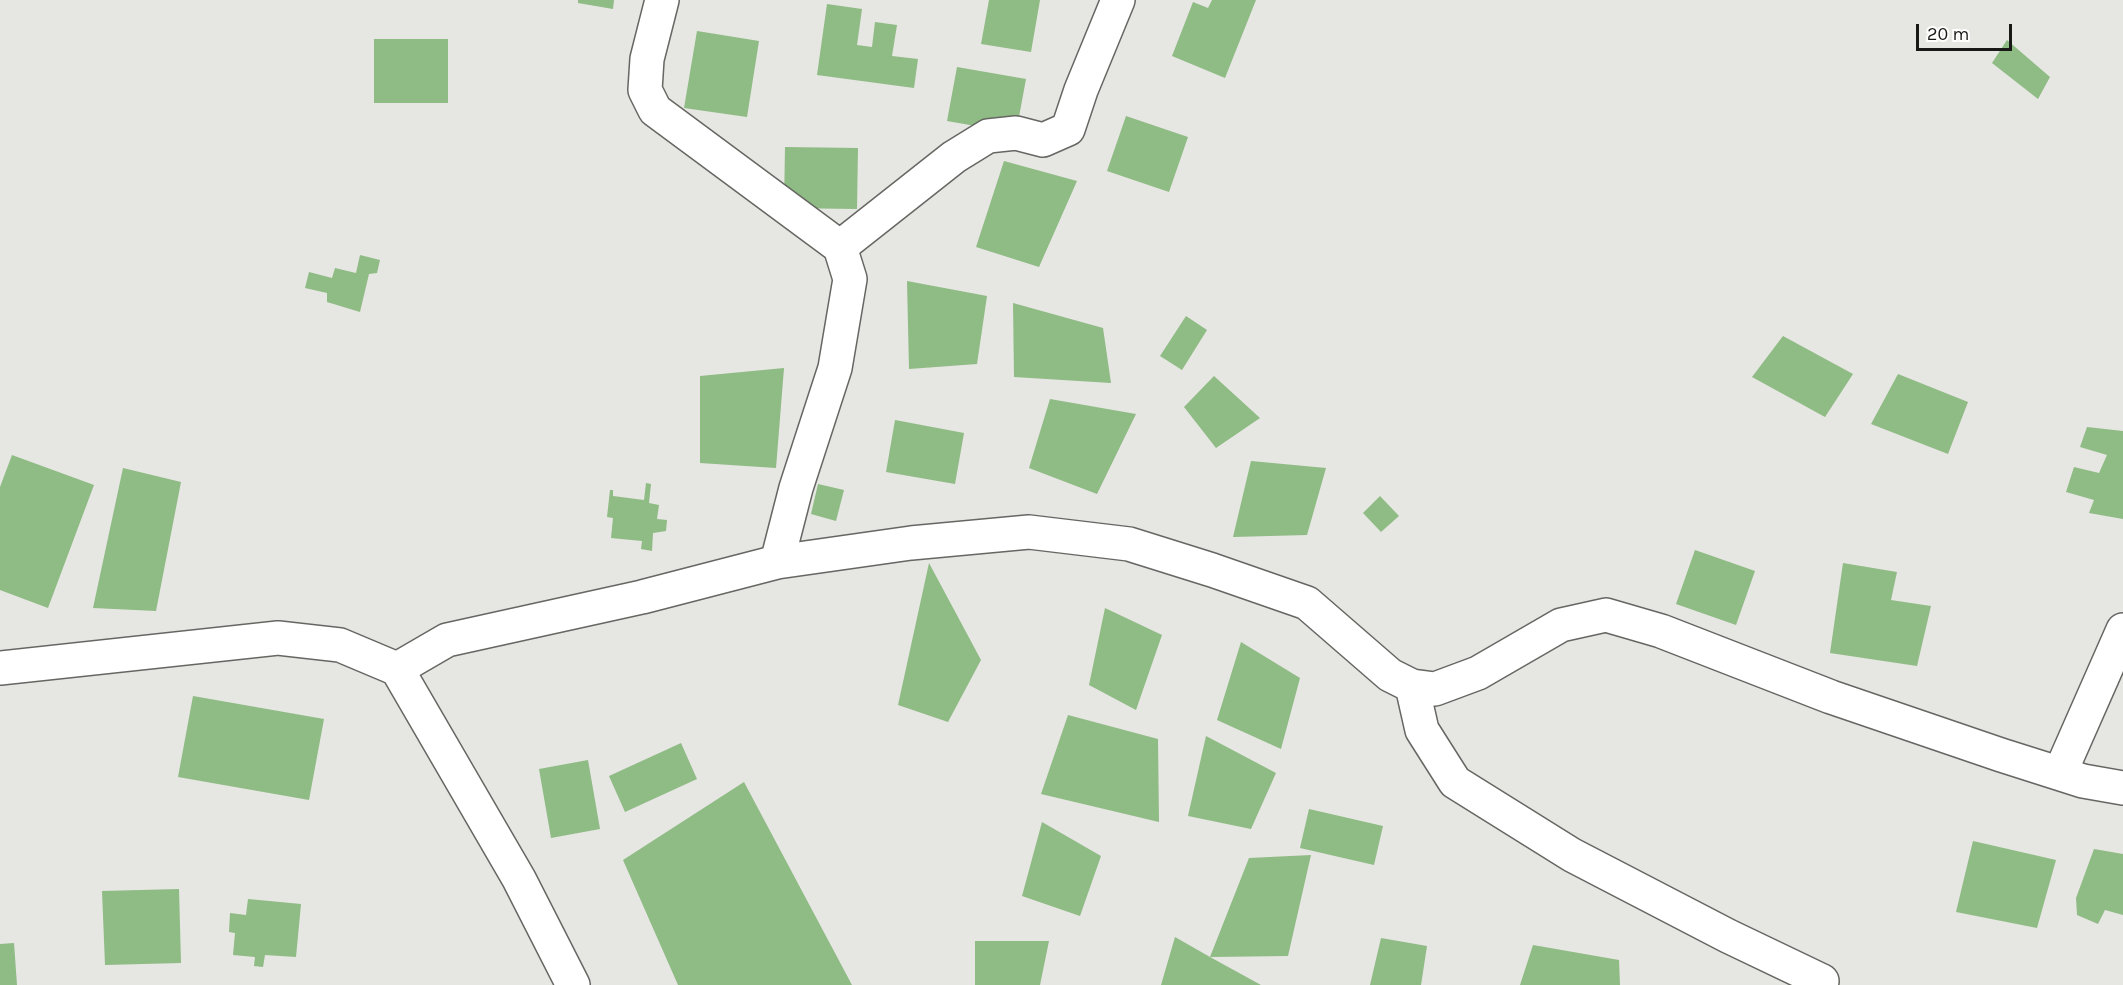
<!DOCTYPE html>
<style>
body{margin:0}
#map{position:relative;width:2123px;height:985px;overflow:hidden;background:#e6e6e2;font-family:Karla,sans-serif}
canvas{display:block}
.scale{position:absolute;left:1916px;top:24px;width:96px;height:27px;box-sizing:border-box;border:3px solid #181816;border-top:0;padding-left:8px;font-size:18px;line-height:21px;white-space:nowrap;color:#181816;-webkit-text-stroke:4px #fffffe;paint-order:stroke}
</style>
<div id="map">
<canvas width="2123" height="985"></canvas>
<div class="scale">20 m</div>
</div>
<script>
const context = document.querySelector('canvas').getContext('2d');
context.lineJoin = 'round';
function paint(path, color) { context.fillStyle = color; context.fill(path, 'evenodd'); }
function trace(path, color, width, dash) { context.strokeStyle = color; context.lineWidth = width; context.lineCap = dash ? 'butt' : 'round'; context.setLineDash(dash || []); context.stroke(path); }
const building = new Path2D(`
 M578,0H614L613,9L578,3Z
 M989,0H1040L1031,52L981,44Z
 M1212,0H1256L1225,78L1172,56L1193,2L1208,8Z
 M827,4L862,9L857,45L872,47L875,22L897,25L892,56L918,59L914,88L817,75Z
 M697,31L759,41L747,117L684,108Z
 M374,39H448V103H374Z
 M2007,40L2050,77L2038,99L1992,63Z
 M957,67L1026,79L1016,133L947,121Z
 M1126,116L1188,137L1169,192L1107,171Z
 M785,147L858,148L857,209L784,208Z
 M1004,161L1077,181L1039,267L976,247Z
 M360,255L380,260L377,273L369,274L360,312L327,302V293L305,288L309,272L332,278L335,268L356,273Z
 M907,281L987,296L977,364L909,369Z
 M1013,303L1103,328L1111,383L1014,377Z
 M1186,316L1207,330L1182,370L1160,356Z
 M1783,336L1853,374L1825,417L1752,377Z
 M784,368L776,468L700,463V376Z
 M1898,374L1968,402L1948,454L1871,424Z
 M1214,376L1260,418L1216,448L1184,407Z
 M1050,399L1136,414L1097,494L1029,468Z
 M895,420L964,433L955,484L886,472Z
 M2087,427L2123,431V519L2089,513L2094,500L2066,492L2074,467L2099,473L2107,455L2080,447Z
 M12,455L94,485L48,608L0,590V487Z
 M1251,461L1326,468L1307,535L1233,537Z
 M123,468L181,482L156,611L93,608Z
 M646,483L651,484L649,503L659,505L657,519L667,520L666,531L653,533L652,551L641,549L642,541L611,538L613,518L607,517L610,490H613V496L644,500Z
 M818,484L844,490L836,521L811,514Z
 M1380,496L1399,516L1381,532L1363,513Z
 M1695,550L1755,571L1736,625L1676,604Z
 M929,563L981,660L948,722L898,705Z
 M1843,563L1897,572L1891,600L1931,606L1917,666L1830,653Z
 M1105,608L1162,635L1136,710L1089,685Z
 M1241,642L1300,678L1281,749L1217,720Z
 M193,696L324,719L309,800L178,777Z
 M1068,715L1158,739L1159,822L1041,794Z
 M1206,736L1276,773L1251,829L1188,816Z
 M681,743L697,779L625,812L609,776Z
 M588,760L600,829L551,838L539,769Z
 M744,782L852,985H678L623,860Z
 M1309,809L1383,826L1374,865L1300,848Z
 M1042,822L1101,856L1080,916L1022,896Z
 M1973,841L2056,860L2037,928L1956,912Z
 M2094,849L2123,854V915L2105,910L2098,924L2077,915L2076,898Z
 M1311,855L1288,956L1210,957L1249,858Z
 M179,889L181,963L105,965L102,891Z
 M248,899L301,904L296,957L265,955L263,967L254,966L255,957L233,955L235,933L229,932L230,913L246,915Z
 M1175,937L1210,957L1261,985H1161Z
 M1381,938L1427,946L1421,985H1370Z
 M975,941H1049L1040,985H975Z
 M14,943L17,985H0V944Z
 M1533,945L1619,960L1620,985H1520Z`);
const minor = new Path2D(`
 M662,0L647,59L645,90L655,110L840,247L850,279L835,368L796,488L777,562
 M840,247L954,157L988,136L1016,133L1043,140L1068,129L1081,90L1118,0
 M0,668L278,638L340,645L397,669L519,879L573,985
 M397,669L447,640L642,597L777,562L911,543L1029,532L1129,544L1212,570L1307,603L1390,675L1412,686L1435,689L1478,673L1561,625L1606,615L1661,631L1831,697L2001,755L2083,781L2123,788
 M1412,686L1422,730L1455,782L1572,855L1728,936L1822,981
 M2060,773L2123,630`);
paint(building, '#8fbb84');
trace(minor, '#666663', 36);
trace(minor, '#fff', 33);
</script>
